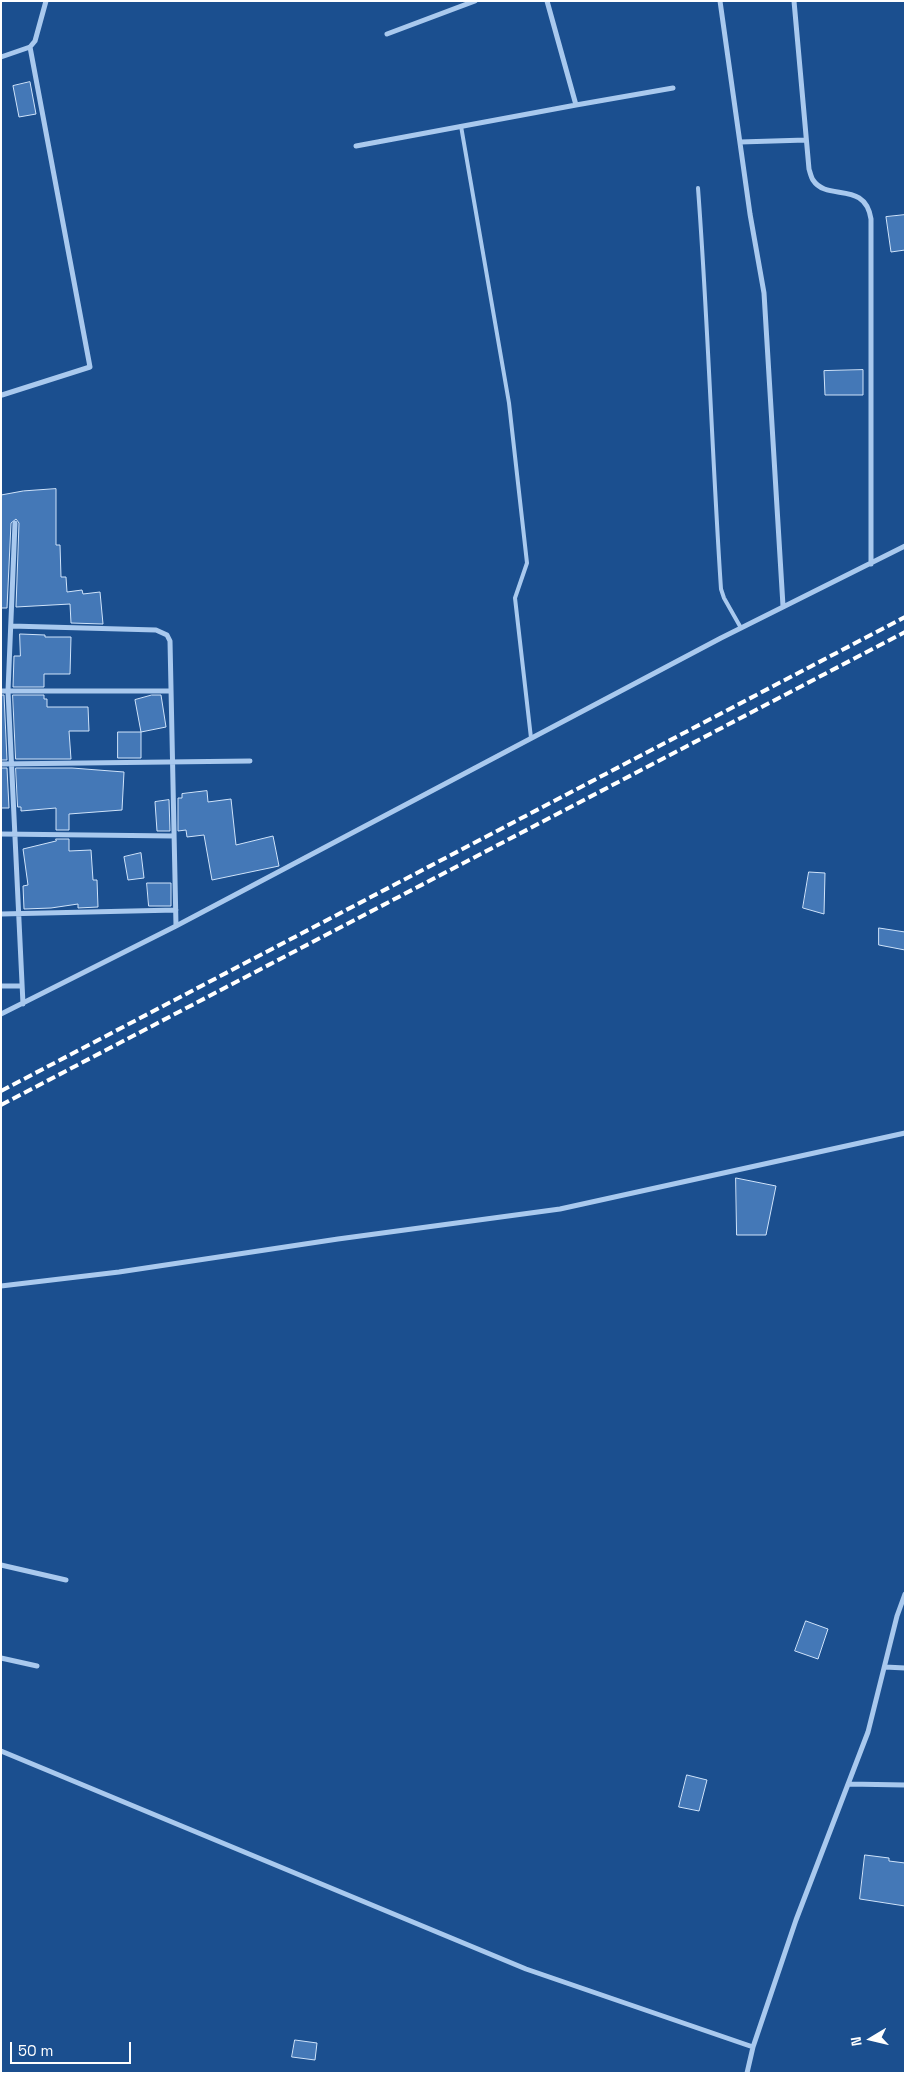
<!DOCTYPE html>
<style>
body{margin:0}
#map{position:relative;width:906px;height:2074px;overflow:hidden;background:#1b4f8f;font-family:"Space Grotesk",sans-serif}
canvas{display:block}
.frame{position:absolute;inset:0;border:2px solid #fff;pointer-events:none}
.north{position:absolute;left:846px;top:2014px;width:50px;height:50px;-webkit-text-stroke:4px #1b4f8f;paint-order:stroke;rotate:261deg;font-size:14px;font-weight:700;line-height:20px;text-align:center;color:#fff}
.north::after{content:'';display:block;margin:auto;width:18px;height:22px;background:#fff;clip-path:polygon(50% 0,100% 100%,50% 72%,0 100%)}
.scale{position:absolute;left:10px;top:2042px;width:121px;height:22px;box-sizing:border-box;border:2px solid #fff;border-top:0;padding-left:6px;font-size:15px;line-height:18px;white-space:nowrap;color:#fff;-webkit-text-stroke:4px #1b4f8f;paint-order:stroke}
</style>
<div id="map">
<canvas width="906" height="2074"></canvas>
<div class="frame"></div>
<div class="north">N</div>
<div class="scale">50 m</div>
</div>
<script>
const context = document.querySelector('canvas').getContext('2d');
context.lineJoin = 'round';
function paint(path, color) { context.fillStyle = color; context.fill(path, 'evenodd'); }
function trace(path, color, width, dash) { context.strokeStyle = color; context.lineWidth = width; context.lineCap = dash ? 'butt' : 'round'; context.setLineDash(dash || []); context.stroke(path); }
const building = new Path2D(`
 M30,82L36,114L19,117L13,86Z
 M905,215V250L891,252L886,217Z
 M863,370V395H825L824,371Z
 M56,489V545H60L61,577H66L67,592L82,590L83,594L100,592L103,624L71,623L70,604L16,607L19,523L16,519L11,523L7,608H1V495L23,491Z
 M20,634L45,635V637H71L70,674H44V687H13L14,656H20Z
 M1,695H4L7,760H1Z
 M13,695H44V699H47V707H88L89,731H69L71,759H16Z
 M152,695H161L166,727L141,732L135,700Z
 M118,732H141V758H118Z
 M1,768H7L9,808H1Z
 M16,768H72L124,772L122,810L69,814V830H56V808L21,811V807H18Z
 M207,791L208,802L231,799L236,845L273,836L279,866L212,880L204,835L187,837L186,830L178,831V798H182V794Z
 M169,800L170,831H157L155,802Z
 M56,839H69V851L91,850L93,880H97L98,907L78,908V904L51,908L24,909L23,886L28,885L23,849L56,841Z
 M141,853L144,878L128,880L124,857Z
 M809,872L825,873L824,914L803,908Z
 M147,883H171V906H149Z
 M879,928L905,932V950L879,945Z
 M736,1178L776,1186L766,1235H737Z
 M806,1621L828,1629L818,1659L795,1651Z
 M687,1775L707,1780L699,1811L679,1807Z
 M865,1855L889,1858V1861L905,1863V1906L860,1899Z
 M295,2040L317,2043L315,2060L292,2057Z`);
const lane = new Path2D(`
 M461,126L509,403L527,563L515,598L531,738
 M698,188C708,321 712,455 721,589L724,598L741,628`);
const street = new Path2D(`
 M547,1L576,105
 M720,1L750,214L764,293L783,606
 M794,1L809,169C810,172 811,177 813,180C827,202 865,180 871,219V564
 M387,34L475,1
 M1,57L30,47L35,41L46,1
 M740,142L806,140
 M356,146L576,105L673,88
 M2,395L90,367L30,47
 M15,523L8,691L23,1004
 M11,626L156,630L167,635L170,641L176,926
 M1,691H170
 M1,764L250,761
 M1,834L174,836
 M1,914L176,910
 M1,986H22
 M1,1014L176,926L721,638L905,546
 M1,1286L119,1272L338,1239L560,1209L905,1133
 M1,1565L66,1580
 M1,1658L37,1666
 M885,1667L905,1668
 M1,1751L526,1969L753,2047
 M848,1784L905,1785
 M747,2073L753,2047L796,1920L868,1732L897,1616L905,1594`);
const rail = new Path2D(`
 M1,1091L905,617
 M1,1105L905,632`);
paint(building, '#4478b7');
trace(building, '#cfe3fa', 1);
trace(lane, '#a9c9ee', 4);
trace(street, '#a9c9ee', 5);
trace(rail, '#fff', 4, [9, 4]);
</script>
